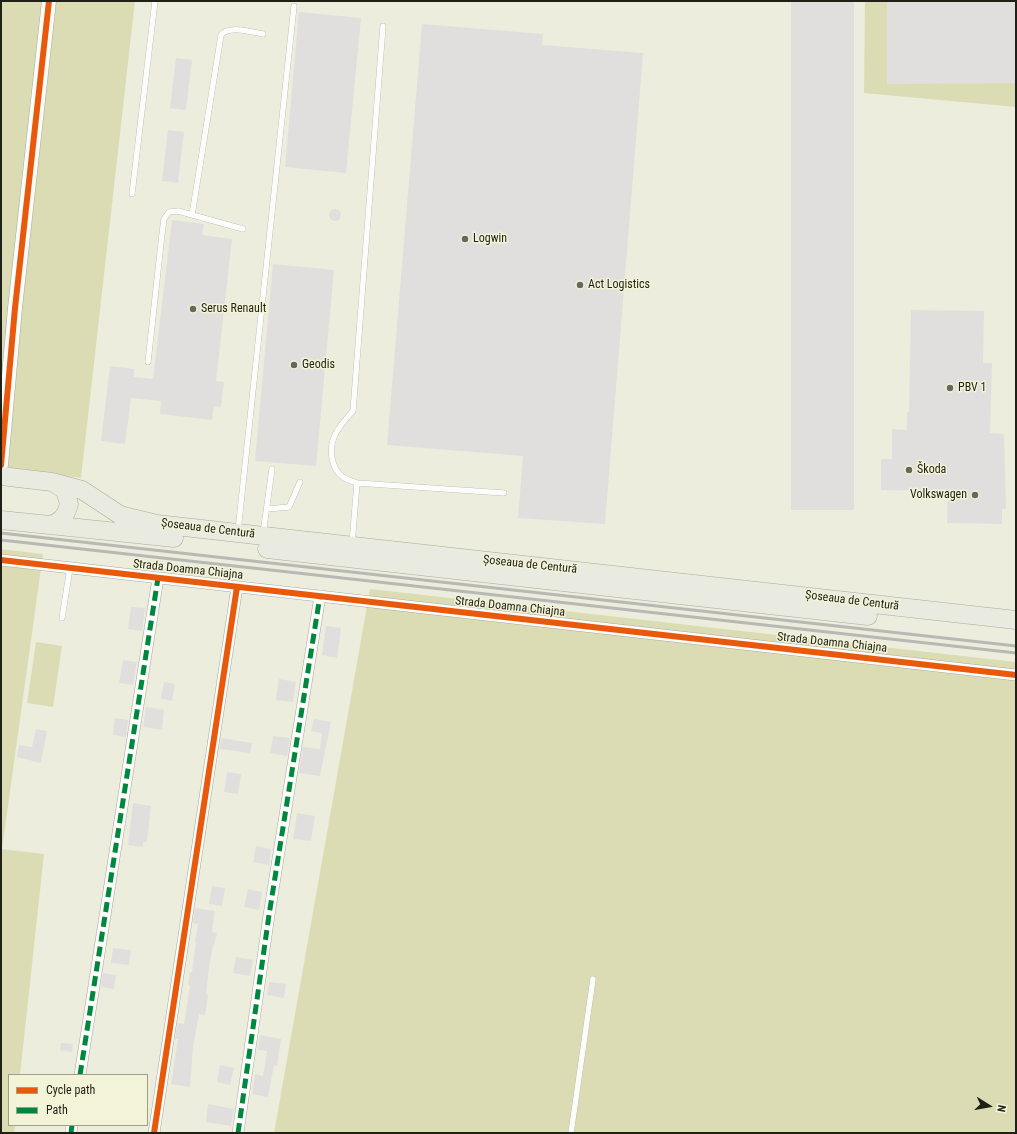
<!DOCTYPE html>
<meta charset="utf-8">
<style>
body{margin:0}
#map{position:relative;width:1017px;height:1134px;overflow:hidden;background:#eceddd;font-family:"Roboto Condensed",sans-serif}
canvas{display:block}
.frame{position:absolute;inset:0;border:2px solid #1f2016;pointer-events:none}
.legend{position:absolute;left:8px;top:1074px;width:140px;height:52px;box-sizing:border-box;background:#f2f3d7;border:1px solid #9e9f8a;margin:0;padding:5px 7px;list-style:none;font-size:12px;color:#1f2016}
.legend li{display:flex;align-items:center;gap:8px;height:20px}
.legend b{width:20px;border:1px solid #9e9f8a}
.north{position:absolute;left:969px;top:1086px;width:40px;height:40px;-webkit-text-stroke:3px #f2f3d7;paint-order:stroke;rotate:101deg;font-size:11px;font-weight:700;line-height:16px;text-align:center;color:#1f2016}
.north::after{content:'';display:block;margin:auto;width:14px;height:18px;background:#1f2016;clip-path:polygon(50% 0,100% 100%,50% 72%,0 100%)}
</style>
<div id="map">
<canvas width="1017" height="1134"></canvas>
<div class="frame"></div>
<ul class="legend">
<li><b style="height:5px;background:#e8590c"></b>Cycle path</li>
<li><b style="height:5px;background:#00873e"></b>Path</li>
</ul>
<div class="north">N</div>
</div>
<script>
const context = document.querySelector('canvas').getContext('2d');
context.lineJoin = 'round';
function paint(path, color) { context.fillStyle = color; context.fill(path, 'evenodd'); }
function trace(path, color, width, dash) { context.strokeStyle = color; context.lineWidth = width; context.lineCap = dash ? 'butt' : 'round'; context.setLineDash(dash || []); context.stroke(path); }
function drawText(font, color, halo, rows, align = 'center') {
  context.font = font + ' "Roboto Condensed",sans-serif'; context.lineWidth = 3; context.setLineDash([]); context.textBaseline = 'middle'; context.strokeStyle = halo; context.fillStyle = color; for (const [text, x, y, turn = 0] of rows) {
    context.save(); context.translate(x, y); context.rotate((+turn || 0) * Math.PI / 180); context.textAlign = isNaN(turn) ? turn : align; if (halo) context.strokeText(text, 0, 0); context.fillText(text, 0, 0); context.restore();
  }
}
const green = new Path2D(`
 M1,1H135L81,478L1,468Z
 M865,1H1016V107L864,93Z
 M1,549L43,554L2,849L44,854L20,1075H9V1125H15L14,1133H1Z
 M370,589L1016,662V1133H274Z
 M36,642L62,646L53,707L27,703Z`);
const building = new Path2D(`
 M791,1H854V510H791Z
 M887,1H1016V83L887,84Z
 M299,12L361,18L346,173L285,167Z
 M422,24L543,34L542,45L643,53L605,524L518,518L523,456L387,445Z
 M176,58L192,60L186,110L170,108Z
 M168,130L184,132L178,183L162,181Z
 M329 215a6 6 0 1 1 12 0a6 6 0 1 1-12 0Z
 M172,220L204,224L202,235L232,239L216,381L224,382L221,407L214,406L212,420L160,414L161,401L131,398L125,444L101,441L110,366L134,369V377L153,379Z
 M273,264L334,270L316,466L255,461Z
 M911,310L984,311L983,363H992L990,433L1004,434L1006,509H1002V524L947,523L948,491L881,490V459H892V429L907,430V412H909Z
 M131,607L145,608L142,631L128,629Z
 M326,626L341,628L337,658L322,655Z
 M123,660L137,662L133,685L119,683Z
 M279,679L296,682L293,702L276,700Z
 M164,682L175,684L172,701L161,699Z
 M146,707L164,710L162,730L143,727Z
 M115,718L128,720L126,737L113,735Z
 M314,719L331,722L320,776L299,773L303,747L320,749L322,733L311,731Z
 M36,729L47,731L41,763L17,757L19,745L32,747Z
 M273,736L290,738L287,756L270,753Z
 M221,738L252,743L250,753L220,749Z
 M227,772L241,774L238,794L224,792Z
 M133,803L151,806L147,842H143V847L128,845Z
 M297,813L315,816L311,841L293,839Z
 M256,846L271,849L269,865L253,862Z
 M212,886L225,888L222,906L209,904Z
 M248,889L262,892L259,910L244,907Z
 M195,908L215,911L212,932L217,933L214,945H213L209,967L206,994L208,995L205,1015L199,1014L193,1047L190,1087L171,1084L178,1039H175L178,1023L184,1024L190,985H188L190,972H192L196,942L195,941L198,924L193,923Z
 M113,948L131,950L129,965L111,963Z
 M236,957L253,960L250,976L233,973Z
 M103,973L116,975L114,989L101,987Z
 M269,982L286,984L284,998L267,995Z
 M260,1035L281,1039L277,1066L274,1065L268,1097L252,1094L255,1074L263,1076L267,1051L258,1050Z
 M61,1043L73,1044L72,1052L60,1050Z
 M220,1065L234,1068L230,1085L217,1082Z
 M208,1104L234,1109L231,1126L206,1122Z`);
const service = new Path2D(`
 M383,26L353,411C346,419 338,427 334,437C329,449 331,469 343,477C346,480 353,481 357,483L504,493
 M132,194L155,1
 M192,215L221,35C229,25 251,32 263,34
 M148,362L162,234L164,219L169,212L178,211L243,229
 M267,509L289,507L300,482
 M238,531L294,6
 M263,534L272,469
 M352,544L357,483
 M62,618L70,568
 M571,1133L593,979`);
const minor = new Path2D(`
 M1,560L1016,675
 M80,1075L158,578
 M71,1133L72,1125
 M154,1133L237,587
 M238,1133L269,915L320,596`);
const tertiary = new Path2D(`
 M1,465L15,308L49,1`);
const primary = new Path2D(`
 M1,476L52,482L65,490L69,504C66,516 61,522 50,525L1,520
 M52,482L82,490L120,515L157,524L1016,620
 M50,525L174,538
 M267,549L868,616`);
const rail = new Path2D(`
 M1,533L1016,646
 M1,540L1016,653`);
const quiet = new Path2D(`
 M80,1075L158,578
 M71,1133L72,1125
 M238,1133L269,915L320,596`);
const cycleway = new Path2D(`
 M1,465L15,308L49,1
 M1,560L1016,675
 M154,1133L237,587`);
const markers = [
 [465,239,4,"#67685c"],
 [580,285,4,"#67685c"],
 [193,309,4,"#67685c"],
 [294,365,4,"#67685c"],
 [950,388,4,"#67685c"],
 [909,470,4,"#67685c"],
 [975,495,4,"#67685c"]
];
const poiNames = [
 ["Logwin",473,239],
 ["Act Logistics",588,285],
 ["Serus Renault",201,309],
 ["Geodis",302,365],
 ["PBV 1",958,388],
 ["Škoda",917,470],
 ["Volkswagen",967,495,"right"]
];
const streetNames = [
 ["Șoseaua de Centură",208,529,7],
 ["Șoseaua de Centură",530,565,6],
 ["Strada Doamna Chiajna",188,570,6],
 ["Șoseaua de Centură",852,601,7],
 ["Strada Doamna Chiajna",510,607,6],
 ["Strada Doamna Chiajna",832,643,6]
];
paint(green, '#dcdcb4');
paint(building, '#e1dfdd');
trace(service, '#a8a99d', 6);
trace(minor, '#a8a99d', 12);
trace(tertiary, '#a8a99d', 15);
trace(primary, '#abab96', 19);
trace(service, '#fcfcfa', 5.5);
trace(minor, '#fcfcfa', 11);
trace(tertiary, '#fcfcfa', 14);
trace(primary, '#e9eae0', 18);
trace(rail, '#b8b8b5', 3);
trace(quiet, '#00873e', 5, [10, 5]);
trace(cycleway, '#e8590c', 6);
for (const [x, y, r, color] of markers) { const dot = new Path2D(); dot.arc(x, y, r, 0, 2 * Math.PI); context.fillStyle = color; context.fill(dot); trace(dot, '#f2f3d7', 1.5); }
drawText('12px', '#1f2016', '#f2f3d7', poiNames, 'left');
drawText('12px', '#1f2016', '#f2f3d7', streetNames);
</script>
